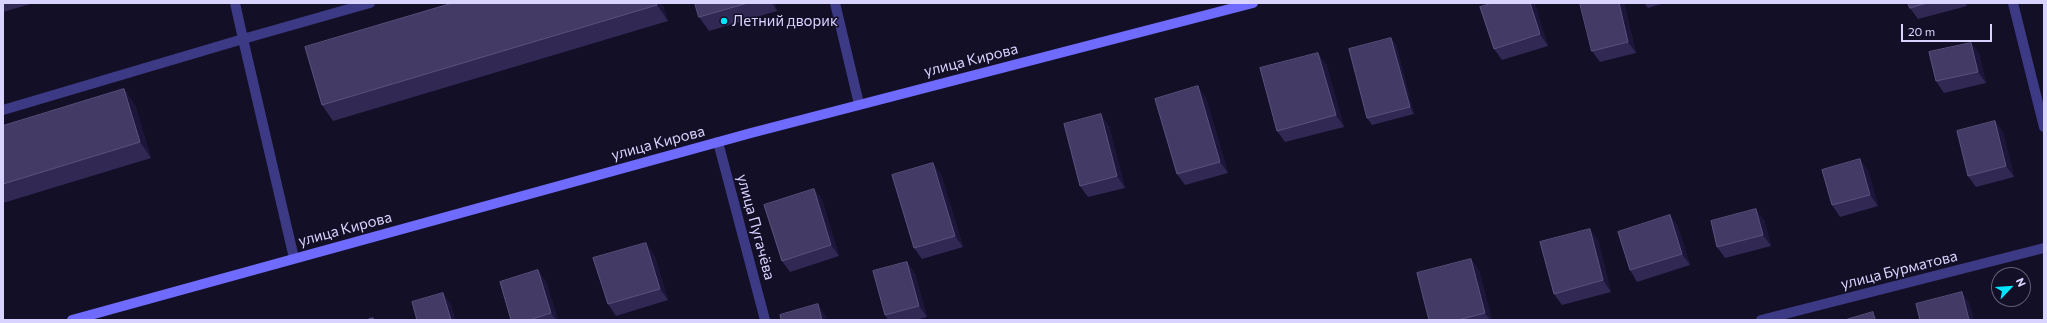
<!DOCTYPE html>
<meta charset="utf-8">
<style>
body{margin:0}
#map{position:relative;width:2047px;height:323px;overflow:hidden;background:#130f26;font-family:Commissioner,sans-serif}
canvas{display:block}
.frame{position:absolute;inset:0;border:4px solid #d9d4ff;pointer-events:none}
.north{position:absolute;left:1991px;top:267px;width:40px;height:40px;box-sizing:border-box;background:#130f26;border:1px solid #625e7d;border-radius:50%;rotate:65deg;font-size:11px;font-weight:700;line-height:16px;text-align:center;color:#d9d4ff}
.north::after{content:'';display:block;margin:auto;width:14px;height:18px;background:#00e5ff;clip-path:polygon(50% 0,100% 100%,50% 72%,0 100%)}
.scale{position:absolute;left:1901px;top:24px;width:91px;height:18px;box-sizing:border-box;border:2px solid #d9d4ff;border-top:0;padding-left:5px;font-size:12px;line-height:14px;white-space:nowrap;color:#d9d4ff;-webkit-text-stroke:3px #130f26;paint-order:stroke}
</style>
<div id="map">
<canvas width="2047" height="323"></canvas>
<div class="frame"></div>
<div class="north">N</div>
<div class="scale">20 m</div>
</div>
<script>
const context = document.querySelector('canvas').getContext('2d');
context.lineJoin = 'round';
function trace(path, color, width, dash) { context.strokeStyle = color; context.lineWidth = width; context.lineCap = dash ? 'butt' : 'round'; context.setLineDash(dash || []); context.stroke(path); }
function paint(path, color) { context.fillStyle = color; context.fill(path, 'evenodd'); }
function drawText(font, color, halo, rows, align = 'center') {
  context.font = font + ' Commissioner,sans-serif'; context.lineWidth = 3; context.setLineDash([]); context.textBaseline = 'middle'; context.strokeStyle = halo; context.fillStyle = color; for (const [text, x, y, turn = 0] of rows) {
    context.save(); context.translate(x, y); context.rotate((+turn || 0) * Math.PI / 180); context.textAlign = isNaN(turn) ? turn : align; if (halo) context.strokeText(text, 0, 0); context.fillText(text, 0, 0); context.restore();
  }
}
const lane = new Path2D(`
 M3,110L243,39L235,3
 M294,258L243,39L370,3`);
const street = new Path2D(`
 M835,3L859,104
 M2013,3L2044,127
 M718,142L765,320
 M1761,320L2044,248`);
const secondary = new Path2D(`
 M72,320L751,133L1253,3`);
const wall = new Path2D(`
 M3,3H34L3,12Z
 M453,3H662L668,21L333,121L322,105Z
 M695,3H775L777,11L709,31L699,17Z
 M1493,3H1534L1548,46L1502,60L1494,49Z
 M1624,3L1636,53L1600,62L1592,51Z
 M1644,3H1665L1648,8Z
 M1908,3H1966L1967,6L1918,19L1910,8Z
 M1391,38L1396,45L1414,114L1372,125L1367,118Z
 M1971,43L1979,54L1986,83L1944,93L1936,81Z
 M1326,64L1344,127L1285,142L1277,131Z
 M124,89L135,105L151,158L3,203V126Z
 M1206,98L1228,173L1185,185L1177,174Z
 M1995,121L2003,132L2014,177L1976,187L1968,176Z
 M1109,126L1125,188L1088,197L1080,186Z
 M1868,170L1878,206L1840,217L1832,205Z
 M941,174L963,247L922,259L914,248Z
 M814,189L822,200L839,256L790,272L782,261Z
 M1670,215L1678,227L1690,265L1637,282L1630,270Z
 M1764,220L1771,246L1725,258L1717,247Z
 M1598,240L1611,292L1562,305L1554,294Z
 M654,254L668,300L616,316L608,304Z
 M1471,259L1479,270L1492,320H1429Z
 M907,262L915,274L927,317L915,320H888L885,315Z
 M538,270L546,282L558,320H511Z`);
const shadedWall = new Path2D(`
 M656,3H662L668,21L657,5Z
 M772,3H775L777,11Z
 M1530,3H1535L1548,46L1540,34Z
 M1619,3H1624L1636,53L1628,42Z
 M1391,38L1396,45L1414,114L1410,107Z
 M1971,43L1979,54L1986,83L1978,72Z
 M1318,53L1326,64L1344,127L1336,115Z
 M1198,86L1206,98L1228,173L1220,162Z
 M124,89L135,105L151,158L140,142Z
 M1101,114L1109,126L1125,188L1117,176Z
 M1995,121L2003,132L2014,177L2006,166Z
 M1860,159L1868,170L1878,206L1870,195Z
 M933,163L941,174L963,247L955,236Z
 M814,189L822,200L839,256L831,245Z
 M1756,209L1764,220L1771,246L1763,235Z
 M1670,215L1678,227L1690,265L1682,254Z
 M1590,229L1598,240L1611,292L1603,280Z
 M646,243L654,254L668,300L660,289Z
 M1471,259L1479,270L1492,320H1490L1485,313Z
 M907,262L915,274L927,317L919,306Z
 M538,270L546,282L558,320H556L551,313Z
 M1962,292L1970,304L1974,320H1969Z
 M443,293L451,304L456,320H451Z
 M818,304L826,316L827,320H822Z
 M1873,312L1878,320H1875Z`);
const building = new Path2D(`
 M453,3H656L657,5L322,105L305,47Z
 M695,3H748L699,17Z
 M1493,3H1530L1540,34L1494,49L1480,7Z
 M1580,3H1619L1628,42L1592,51Z
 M1908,3H1927L1910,8Z
 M1391,38L1410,107L1367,118L1349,49Z
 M1971,43L1978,72L1936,81L1929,52Z
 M1318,53L1336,115L1277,131L1260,68Z
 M1198,86L1220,162L1177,174L1155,99Z
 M124,89L140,142L3,184V126Z
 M1101,114L1117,176L1080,186L1064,124Z
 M1995,121L2006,166L1968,176L1957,131Z
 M1860,159L1870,195L1832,205L1822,170Z
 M933,163L955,236L914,248L892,175Z
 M814,189L831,245L782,261L764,205Z
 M1756,209L1763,235L1717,247L1711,221Z
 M1670,215L1682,254L1630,270L1618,232Z
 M1590,229L1603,280L1554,294L1540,242Z
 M646,243L660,289L608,304L593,258Z
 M1471,259L1485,313L1458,320H1429L1417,273Z
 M907,262L919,306L885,315L873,271Z
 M538,270L551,313L529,320H511L500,282Z
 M1962,292L1969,320H1920L1916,304Z
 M443,293L451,320H417L412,302Z
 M818,304L822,320H781L780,315Z
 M1873,312L1875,320H1845Z
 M373,318L374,320H366Z`);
const markers = [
 [724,21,4,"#00e5ff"]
];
const poiNames = [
 ["Летний дворик",732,21]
];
const streetNames = [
 ["улица Кирова",971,60,-14],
 ["улица Кирова",658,143,-15],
 ["улица Пугачёва",756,227,75],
 ["улица Кирова",345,229,-15],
 ["улица Бурматова",1899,270,-14]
];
trace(lane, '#3d3a85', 10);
trace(street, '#3d3a85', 10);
trace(secondary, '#6f6bff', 10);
paint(wall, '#312854');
paint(shadedWall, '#1d163a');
paint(building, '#433a66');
trace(building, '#5a527e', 1);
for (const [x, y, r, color] of markers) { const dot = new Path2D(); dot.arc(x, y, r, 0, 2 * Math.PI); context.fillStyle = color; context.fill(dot); trace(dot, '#130f26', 1.5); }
drawText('15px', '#d9d4ff', '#130f26', poiNames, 'left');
drawText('15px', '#d9d4ff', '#130f26', streetNames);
</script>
